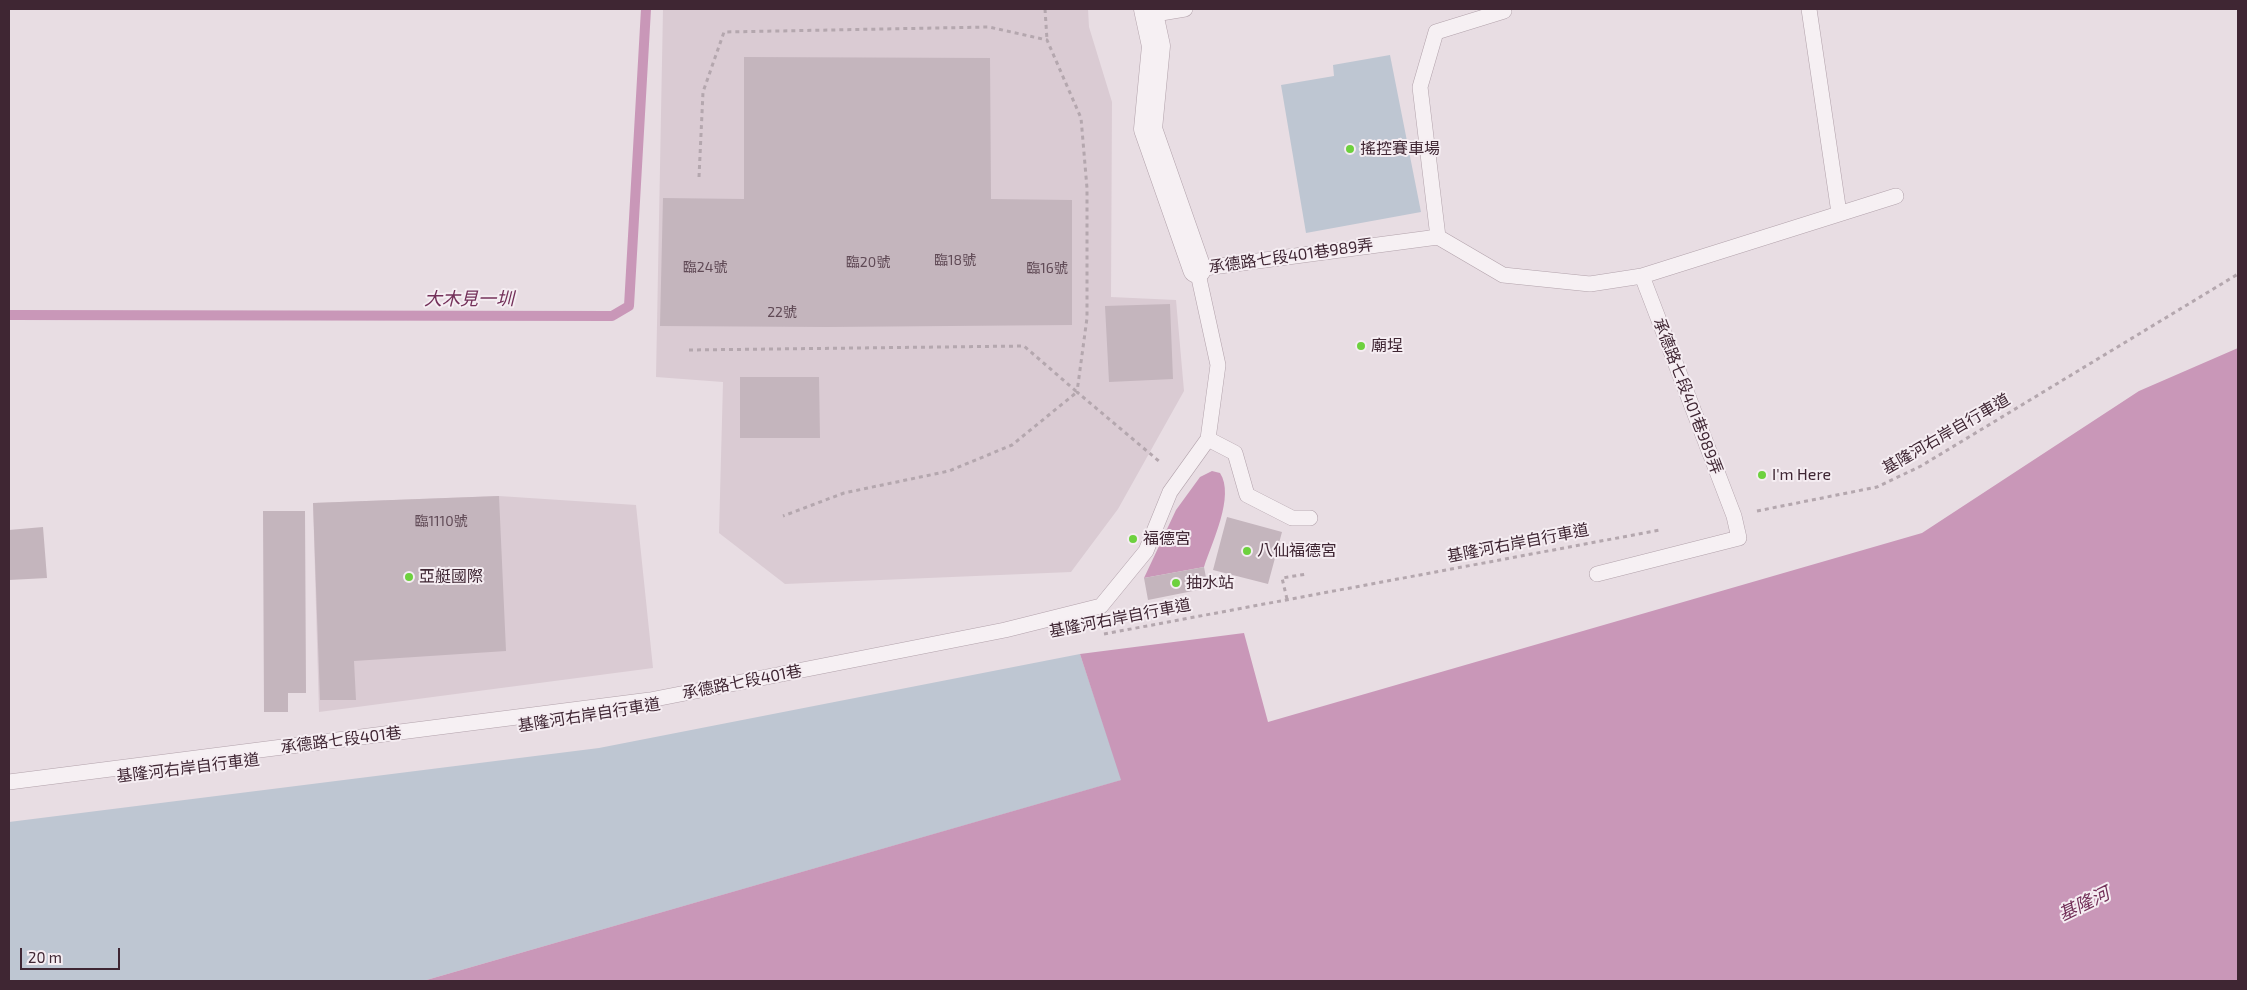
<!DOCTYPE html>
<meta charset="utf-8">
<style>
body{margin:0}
#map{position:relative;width:2247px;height:990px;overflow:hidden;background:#e8dde3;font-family:"Exo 2",sans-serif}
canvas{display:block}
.frame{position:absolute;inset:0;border:10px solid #3f2633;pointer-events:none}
.scale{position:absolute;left:20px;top:948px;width:100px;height:22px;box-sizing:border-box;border:2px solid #3f2633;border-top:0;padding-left:6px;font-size:15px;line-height:18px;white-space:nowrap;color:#3f2633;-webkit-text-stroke:4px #f5edf2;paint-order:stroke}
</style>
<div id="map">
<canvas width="2247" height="990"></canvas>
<div class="frame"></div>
<div class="scale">20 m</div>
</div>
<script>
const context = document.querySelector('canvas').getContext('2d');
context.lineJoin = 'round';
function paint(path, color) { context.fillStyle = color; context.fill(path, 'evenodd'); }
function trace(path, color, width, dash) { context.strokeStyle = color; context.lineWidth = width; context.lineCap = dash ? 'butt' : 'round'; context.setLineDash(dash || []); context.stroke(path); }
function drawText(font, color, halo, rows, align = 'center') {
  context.font = font + ' "Exo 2","Noto Sans TC",sans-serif'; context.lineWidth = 4; context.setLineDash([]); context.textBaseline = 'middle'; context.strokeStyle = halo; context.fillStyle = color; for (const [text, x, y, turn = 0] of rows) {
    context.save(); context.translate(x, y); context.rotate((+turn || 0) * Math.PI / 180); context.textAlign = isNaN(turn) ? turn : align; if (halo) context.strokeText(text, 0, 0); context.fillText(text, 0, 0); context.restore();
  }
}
const built = new Path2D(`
 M663,9H1088L1089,27L1112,102L1111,297L1176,300L1184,391L1118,509L1071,572L785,584L719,533L723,382L656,377Z
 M499,496L636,505L653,668L319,712L313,503Z`);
const green = new Path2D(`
 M1390,55L1421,212L1306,233L1281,85L1334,76L1333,65Z
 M1080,654L1122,780L423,981H9V822L599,748Z`);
const water = new Path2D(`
 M2238,348V981H423L1121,780L1080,654L1244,633L1268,722L1922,533L2139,391Z
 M1212,471L1220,473C1235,496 1212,542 1204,567L1144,578L1176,510L1200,477Z`);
const stream = new Path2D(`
 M9,315L612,316L629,306L646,9`);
const building = new Path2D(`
 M744,57L990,58L991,199L1072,200V325L827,327L660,326L663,198L744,199Z
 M1170,304L1173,379L1109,382L1105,306Z
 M740,377H819L820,438H740Z
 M499,496L506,651L354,661L356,700H320L313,503Z
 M263,511H305L306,693H288V712H264Z
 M1227,517L1282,532L1268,584L1213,570Z
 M43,527L47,578L9,580V530Z
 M1204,567L1208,588L1148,600L1144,578Z`);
const path = new Path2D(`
 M1045,9L1047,40
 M699,177L703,92L724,32L989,27L1047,40L1081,118L1087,188V318L1077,392L1160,462
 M689,350L1024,346L1077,392L1012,445L949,471L844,493L783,516
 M1757,511L1877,487L1921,466L2238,274
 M1287,599L1282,578L1307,574
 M1104,634L1660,530`);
const lane = new Path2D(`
 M1809,9L1839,213
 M1149,15L1185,9
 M1438,237L1420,87L1436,32L1504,11
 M1642,276L1896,196
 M1208,439L1235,453L1247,495L1292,518H1310
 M9,782L650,700L1005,630L1101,606L1146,551L1170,492L1208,439L1218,365L1197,269L1438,237L1503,275L1590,284L1642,276L1734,516L1739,538L1597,574`);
const street = new Path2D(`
 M1148,9L1156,46L1148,129L1197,269`);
const markers = [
 [1350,149,5,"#6dd13e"],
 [1361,346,5,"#6dd13e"],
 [1762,475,5,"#6dd13e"],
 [1133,539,5,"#6dd13e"],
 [1247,551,5,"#6dd13e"],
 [409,577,5,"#6dd13e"],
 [1176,583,5,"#6dd13e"]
];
const numberNames = [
 ["臨18號",955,260],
 ["臨20號",868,262],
 ["臨24號",705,267],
 ["臨16號",1047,268],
 ["22號",782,312],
 ["臨1110號",441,521]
];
const poiNames = [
 ["搖控賽車場",1360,149],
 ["廟埕",1371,346],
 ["I'm Here",1772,475],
 ["福德宮",1143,539],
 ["八仙福德宮",1257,551],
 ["亞艇國際",419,577],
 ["抽水站",1186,583]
];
const streetNames = [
 ["承德路七段401巷989弄",1291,256,-8],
 ["承德路七段401巷989弄",1688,396,69],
 ["基隆河右岸自行車道",1946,434,-30],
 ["基隆河右岸自行車道",1518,543,-11],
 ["基隆河右岸自行車道",1120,618,-11],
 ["承德路七段401巷",742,682,-11],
 ["基隆河右岸自行車道",589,715,-9],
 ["承德路七段401巷",341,740,-7],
 ["基隆河右岸自行車道",188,768,-7]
];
const waterNames = [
 ["大木見一圳",469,299],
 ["基隆河",2084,904,-26]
];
paint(built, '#dacbd3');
paint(green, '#bec6d2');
paint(water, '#c997b8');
trace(stream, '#c997b8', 10);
paint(building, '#c4b5bd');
trace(lane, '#b2a2ab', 16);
trace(street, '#b2a2ab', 29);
trace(path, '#b4a7ae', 3, [4, 4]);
trace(lane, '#f6f0f3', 15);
trace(street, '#f6f0f3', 28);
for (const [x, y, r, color] of markers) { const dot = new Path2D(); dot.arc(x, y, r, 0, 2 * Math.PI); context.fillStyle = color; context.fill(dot); trace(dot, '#f5edf2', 2); }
drawText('14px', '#604a56', null, numberNames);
drawText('16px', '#3f2633', '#f5edf2', poiNames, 'left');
drawText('16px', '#3f2633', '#f5edf2', streetNames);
drawText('italic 18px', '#733059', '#f5edf2', waterNames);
</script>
